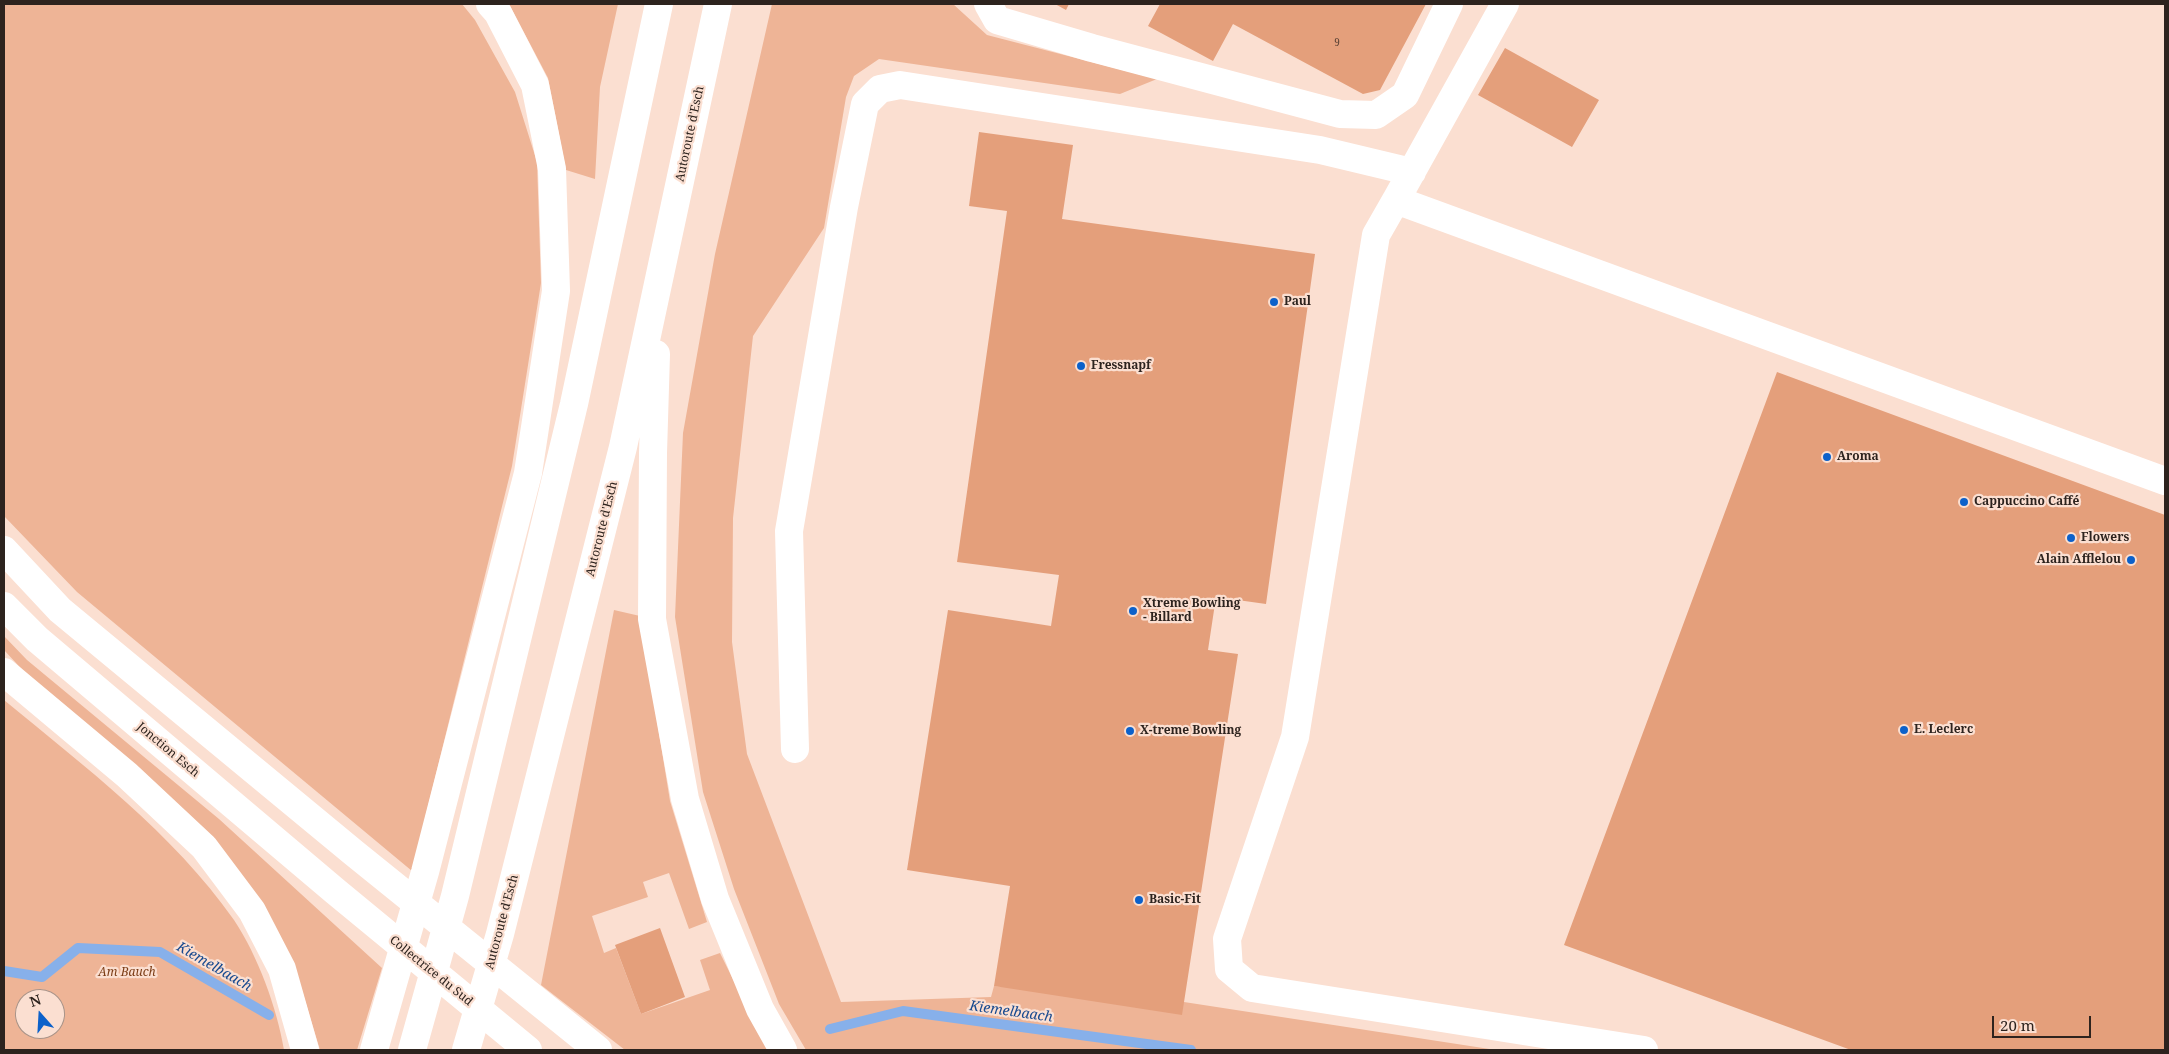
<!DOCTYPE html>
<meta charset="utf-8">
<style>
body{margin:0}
#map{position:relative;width:2169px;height:1054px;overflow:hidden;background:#fbdfd1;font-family:"Noto Serif",serif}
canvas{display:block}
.frame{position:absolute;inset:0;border:5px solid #2d231e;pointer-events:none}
.north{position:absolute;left:15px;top:989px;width:50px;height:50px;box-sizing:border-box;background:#fbdfd1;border:1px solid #a99489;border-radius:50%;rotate:341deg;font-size:14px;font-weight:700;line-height:20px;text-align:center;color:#2d231e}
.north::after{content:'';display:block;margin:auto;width:18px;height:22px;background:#0c61ca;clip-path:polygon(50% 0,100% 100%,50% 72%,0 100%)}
.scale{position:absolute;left:1992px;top:1016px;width:99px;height:22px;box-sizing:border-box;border:2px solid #2d231e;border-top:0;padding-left:6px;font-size:15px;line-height:18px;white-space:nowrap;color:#2d231e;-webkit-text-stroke:4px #fbdfd1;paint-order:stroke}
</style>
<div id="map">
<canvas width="2169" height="1054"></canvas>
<div class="frame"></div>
<div class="north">N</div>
<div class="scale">20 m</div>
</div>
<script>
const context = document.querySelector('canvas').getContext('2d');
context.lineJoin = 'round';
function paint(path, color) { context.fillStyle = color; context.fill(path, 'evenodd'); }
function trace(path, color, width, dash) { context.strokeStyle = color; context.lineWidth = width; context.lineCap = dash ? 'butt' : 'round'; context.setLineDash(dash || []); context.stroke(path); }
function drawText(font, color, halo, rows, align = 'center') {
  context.font = font + ' "Noto Serif",serif'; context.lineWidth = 4.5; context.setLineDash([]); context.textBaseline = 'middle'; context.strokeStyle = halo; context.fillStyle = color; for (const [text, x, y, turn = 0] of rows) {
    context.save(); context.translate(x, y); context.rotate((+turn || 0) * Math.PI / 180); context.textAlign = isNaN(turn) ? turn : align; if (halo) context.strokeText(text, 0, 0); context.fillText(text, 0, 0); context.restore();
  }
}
const green = new Path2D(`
 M4,4H462L475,20L515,92L537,162L541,283L512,466L412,871L77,592L4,516Z
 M509,4H618L600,87L595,179L566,170L548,78Z
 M772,4H953L987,35L1157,79L1120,94L879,59L854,76L846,97L824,228L753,336L733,518L732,642L747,754L841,1002L991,997L994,986L1184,1002L1496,1050H806L779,1004L734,889L703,792L675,617L683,433L715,254Z
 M614,610L640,616L670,801L707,922L689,929L669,873L643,882L648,897L592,916L604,953L616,948L641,1014L710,990L700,960L720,953L768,1050H625L541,985Z
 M4,636L27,660L219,819L382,968L357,1050H320L294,964L4,650Z
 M4,700C85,767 173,833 234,920C258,956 277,1008 284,1050H4ZM25,999H55V1029H25Z`);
const stream = new Path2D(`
 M4,971L42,977L78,948L160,952L269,1015
 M830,1029L903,1011L1191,1050`);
const building = new Path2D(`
 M1055,4H1069L1066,10Z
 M1160,4H1426L1380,90L1363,94L1233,24L1213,61L1148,26Z
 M1505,48L1599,100L1572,147L1478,95Z
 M979,132L1073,145L1062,219L1315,254L1266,604L1216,597L1208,650L1238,654L1182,1015L994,986L1010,886L907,870L948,610L1051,626L1059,575L957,562L1007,211L969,206Z
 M1777,372L2165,515V1050H1851L1564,945Z
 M660,928L685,997L641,1014L615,945Z`);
const minor = new Path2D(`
 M988,4L997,20L1092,48L1340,114L1376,115L1405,95L1449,4
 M1505,4L1396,200L2165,481
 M1396,200L1376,235L1295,737L1227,939L1229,969L1252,988L1644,1050
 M795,749L789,531L844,207L865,104L880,89L900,85L1320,150L1412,172`);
const highway = new Path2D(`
 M656,354L653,453L652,619L685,799L715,899L760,1009L783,1050
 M4,550L60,610L354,853L598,1050
 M4,606L37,639L335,891L528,1050
 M4,672L127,775L204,847L252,911L282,969L305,1050
 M374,1050L425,872L528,473L556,291L552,169L535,85L498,13L490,4
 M412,1050L455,896L574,404L659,4
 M466,1050L500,934L623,447L718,4`);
const markers = [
 [1274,302,5,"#0c61ca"],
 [1081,366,5,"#0c61ca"],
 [1827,457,5,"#0c61ca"],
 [1964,502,5,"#0c61ca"],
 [2071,538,5,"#0c61ca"],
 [2131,560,5,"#0c61ca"],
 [1133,611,5,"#0c61ca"],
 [1904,730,5,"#0c61ca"],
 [1130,731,5,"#0c61ca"],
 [1139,900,5,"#0c61ca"]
];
const numberNames = [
 ["9",1337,43]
];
const streetNames = [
 ["Autoroute d'Esch",690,134,-78],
 ["Autoroute d'Esch",602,529,-76],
 ["Jonction Esch",168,750,40],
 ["Autoroute d'Esch",502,922,-75],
 ["Collectrice du Sud",431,971,39]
];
const poiNames = [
 ["Paul",1284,302],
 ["Fressnapf",1091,366],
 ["Aroma",1837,457],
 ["Cappuccino Caffé",1974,502],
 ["Flowers",2081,538],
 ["Alain Afflelou",2121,560,"right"],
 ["Xtreme Bowling",1143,604],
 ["- Billard",1143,618],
 ["E. Leclerc",1914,730],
 ["X-treme Bowling",1140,731],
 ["Basic-Fit",1149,900]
];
const parkNames = [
 ["Am Bauch",127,973]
];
const waterNames = [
 ["Kiemelbaach",214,967,30],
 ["Kiemelbaach",1011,1012,8]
];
paint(green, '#eeb496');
trace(stream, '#87b0ea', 10);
paint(building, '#e49f7b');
trace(minor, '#fff', 28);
trace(highway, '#fff', 28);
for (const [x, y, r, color] of markers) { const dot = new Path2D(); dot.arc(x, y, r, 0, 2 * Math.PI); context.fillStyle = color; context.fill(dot); trace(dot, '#fbdfd1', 2); }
drawText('10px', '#5b4235', null, numberNames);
drawText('12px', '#2d231e', '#fbdfd1', streetNames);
drawText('bold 12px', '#2d231e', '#fbdfd1', poiNames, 'left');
drawText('italic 12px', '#7c3d16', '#fbdfd1', parkNames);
drawText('italic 14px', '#184a8f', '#fbdfd1', waterNames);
</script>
